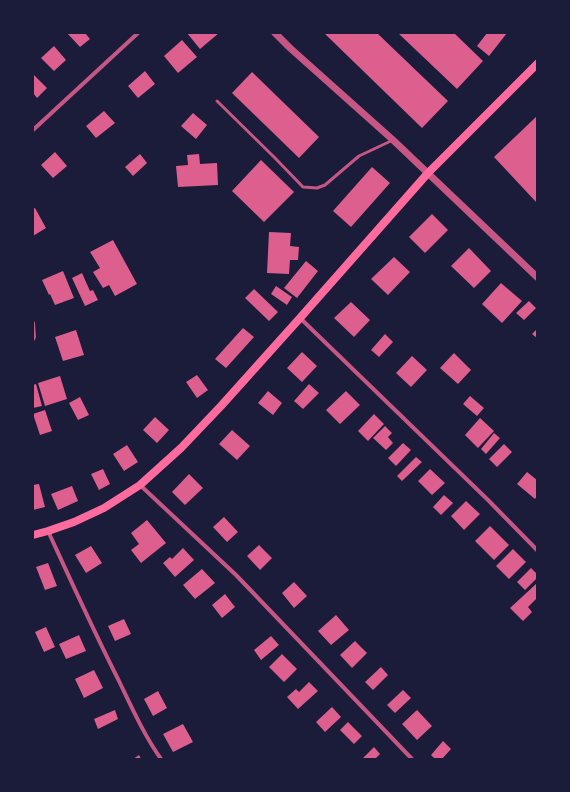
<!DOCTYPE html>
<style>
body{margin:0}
#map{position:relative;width:570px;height:792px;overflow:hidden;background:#1b1b3a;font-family:Lato,sans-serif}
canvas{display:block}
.frame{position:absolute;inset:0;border:34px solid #1b1b3a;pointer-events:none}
</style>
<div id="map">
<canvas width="570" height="792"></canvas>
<div class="frame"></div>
</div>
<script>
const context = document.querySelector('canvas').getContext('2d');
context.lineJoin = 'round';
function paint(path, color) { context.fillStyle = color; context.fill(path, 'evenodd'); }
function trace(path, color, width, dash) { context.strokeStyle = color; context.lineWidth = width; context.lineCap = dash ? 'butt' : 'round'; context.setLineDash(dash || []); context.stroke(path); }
const building = new Path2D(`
 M67,33H85L90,39L80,47Z
 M187,33H219L200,49Z
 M324,33H377L448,101L422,128Z
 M398,33H454L483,61L457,89Z
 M487,33H507L489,56L477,46Z
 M182,40L197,57L178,73L164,56Z
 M54,46L66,60L54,71L41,58Z
 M145,71L155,84L138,98L128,86Z
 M252,72L319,137L299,158L232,93Z
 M33,74L47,88L37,98L33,93Z
 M104,111L115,123L96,138L86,126Z
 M193,113L207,125L196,139L181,126Z
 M537,116V203L494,157Z
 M55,152L67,166L53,178L41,165Z
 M140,154L147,163L133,176L125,167Z
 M199,154L200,164L217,163L218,185L178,187L176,166L188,165L187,155Z
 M261,160L294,192L264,222L232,191Z
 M372,167L390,183L351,227L333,211Z
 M35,208L46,228L33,236V209Z
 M432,214L448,230L425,253L409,237Z
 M269,232L291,233L290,246L299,247L298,260H290L289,274L267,273Z
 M113,240L137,284L115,296L109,285L103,288L93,272L100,268L90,252Z
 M469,248L491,271L474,288L451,266Z
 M394,257L410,272L388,295L371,279Z
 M306,261L318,271L297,298L284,288Z
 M63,271L74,298L55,305L50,294L49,295L42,280Z
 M82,273L90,291L93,290L98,300L85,306L72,278Z
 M501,283L522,301L502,323L482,304Z
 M276,286L292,297L287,305L271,294Z
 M254,289L278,312L269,321L245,298Z
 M529,301L536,308L524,320L516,313Z
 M351,302L370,320L354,337L334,318Z
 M243,328L254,337L226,368L215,359Z
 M537,329V338L532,334Z
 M76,330L84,355L63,361L55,337Z
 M385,334L393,342L379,357L371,350Z
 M302,352L317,366L302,382L287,368Z
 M454,353L471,370L458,384L440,368Z
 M412,356L427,370L411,387L396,373Z
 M197,375L208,390L197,398L186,382Z
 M60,376L67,399L45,406L38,383Z
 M36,384L42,406L33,408V385Z
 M309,384L319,393L303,409L294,401Z
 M268,391L282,403L273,415L258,403Z
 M346,391L360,405L340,424L326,410Z
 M470,396L484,408L477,416L463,404Z
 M80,397L89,415L78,420L69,403Z
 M45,410L52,431L40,435L33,414Z
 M374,414L384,424L368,441L358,431Z
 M155,417L169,430L157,443L143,430Z
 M480,418L494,431L478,448L465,435Z
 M385,426L392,433L388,437L393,443L386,450L373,438Z
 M232,430L250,446L237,460L219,444Z
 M494,433L500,438L486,454L481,449Z
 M403,443L411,450L396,466L388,458Z
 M504,444L512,452L497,467L489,459Z
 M127,445L138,462L124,471L113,454Z
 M416,457L422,462L402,481L397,476Z
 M103,469L110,484L99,490L91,474Z
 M430,469L445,483L432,495L418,481Z
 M527,472L537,480V496L535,499L517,484Z
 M189,474L203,488L185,505L172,492Z
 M39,484L45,507L33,510V485Z
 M72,486L78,501L58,510L51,494Z
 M444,495L453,503L441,515L433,507Z
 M466,501L480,514L464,530L451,516Z
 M224,517L238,532L227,542L213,527Z
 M147,520L166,543L141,563L131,550L139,544L131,533Z
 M490,526L509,545L494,560L475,541Z
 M259,545L272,558L260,570L247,556Z
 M91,546L102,563L86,573L75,555Z
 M183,548L194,560L175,577L163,563L170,557L172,559Z
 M513,549L526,562L509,579L496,566Z
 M48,563L57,586L45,590L36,567Z
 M531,568L537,574V578L525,590L517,582Z
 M202,569L215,583L195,599L183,585Z
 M294,582L307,596L294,608L282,593Z
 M536,584L537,585V598L528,607L532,612L523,621L510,608Z
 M225,594L235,607L222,618L212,605Z
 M336,615L349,630L331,645L318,631Z
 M124,619L131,634L115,641L108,626Z
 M46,627L55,647L44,652L35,632Z
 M79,635L86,651L66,659L59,644Z
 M271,636L279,645L261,660L254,650Z
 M355,641L367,653L352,668L340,655Z
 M282,654L297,669L284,682L269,667Z
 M381,667L388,675L373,690L365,682Z
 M94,670L103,688L84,698L75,679Z
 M309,682L318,691L298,709L287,697L296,689L299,692Z
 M403,690L411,698L395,713L387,705Z
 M158,691L167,708L153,716L144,699Z
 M332,707L341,717L325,732L316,722Z
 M115,710L118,719L98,729L94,719Z
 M417,710L432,726L417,740L402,724Z
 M348,722L362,736L354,744L340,730Z
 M183,724L193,742L173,752L163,734Z
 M443,741L451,749L442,759H435L431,755Z
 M374,747L380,754L375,759H362Z
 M139,755L141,759H133Z`);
const service = new Path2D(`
 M217,101L274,157L303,187L317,188L325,185L359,156L393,140`);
const minor = new Path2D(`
 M33,130L138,33
 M300,318L488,500L537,550
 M33,323L34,337L33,339
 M140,485L236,575L412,759
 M48,531C71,581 94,632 119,681C132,708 144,735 161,759`);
const tertiary = new Path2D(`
 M275,33L290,48L393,140L537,277`);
const secondary = new Path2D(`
 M33,535L48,531L74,522L104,508L140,485L181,448L221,406L300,318L428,173L537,64`);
paint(building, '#dd5f8e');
trace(service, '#c65784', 3);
trace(minor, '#c65784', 4);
trace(tertiary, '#c65784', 7);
trace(secondary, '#ff6b9d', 8);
</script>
